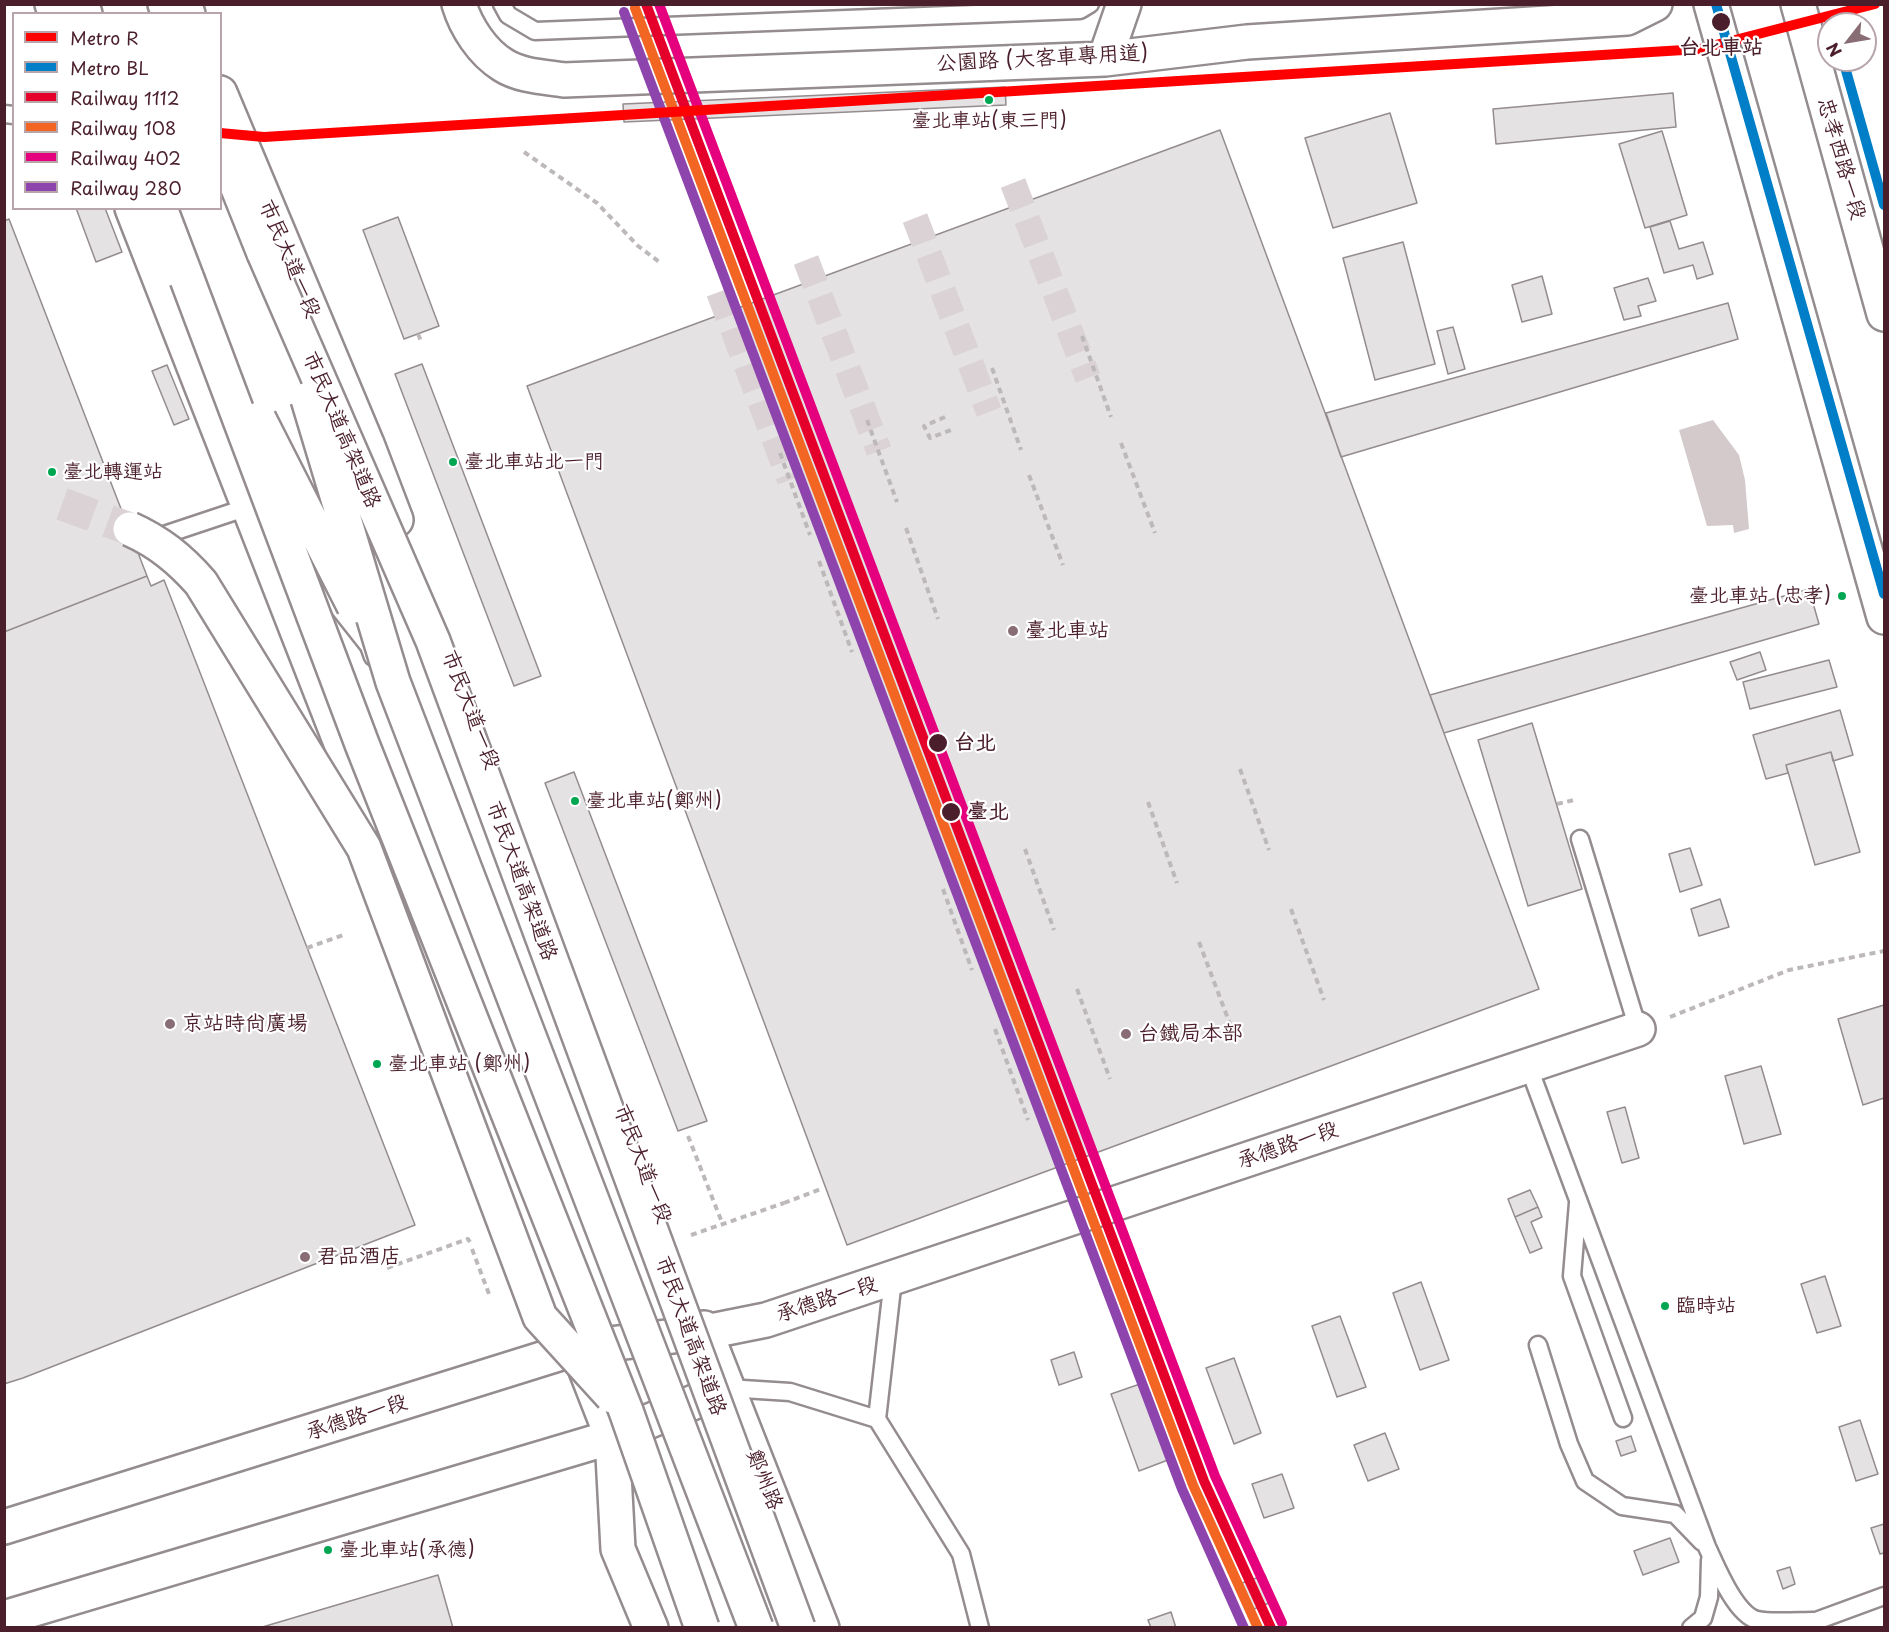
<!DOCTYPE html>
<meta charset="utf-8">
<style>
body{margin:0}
#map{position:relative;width:1889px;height:1632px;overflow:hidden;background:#fff;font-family:"Playpen Sans",sans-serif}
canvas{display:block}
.frame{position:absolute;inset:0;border:6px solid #4a1f2b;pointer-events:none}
.legend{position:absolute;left:12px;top:12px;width:210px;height:198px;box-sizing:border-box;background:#fff;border:2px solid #b7a5aa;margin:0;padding:8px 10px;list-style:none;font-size:18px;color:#4a1f2b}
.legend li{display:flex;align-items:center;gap:12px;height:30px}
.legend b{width:30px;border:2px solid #b7a5aa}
.north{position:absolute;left:1817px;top:12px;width:60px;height:60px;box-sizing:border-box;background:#fff;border:2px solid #b7a5aa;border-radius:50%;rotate:239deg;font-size:16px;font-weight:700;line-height:24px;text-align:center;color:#4a1f2b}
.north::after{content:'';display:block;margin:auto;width:21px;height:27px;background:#896d75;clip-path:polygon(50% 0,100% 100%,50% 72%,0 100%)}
</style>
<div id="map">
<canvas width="1889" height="1632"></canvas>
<div class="frame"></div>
<ul class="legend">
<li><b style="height:8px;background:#f00"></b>Metro R</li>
<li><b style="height:8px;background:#007ec7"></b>Metro BL</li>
<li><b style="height:8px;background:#e4002b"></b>Railway 1112</li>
<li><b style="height:8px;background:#f26522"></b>Railway 108</li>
<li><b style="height:8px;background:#e5007d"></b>Railway 402</li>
<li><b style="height:8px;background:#8e44ad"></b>Railway 280</li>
</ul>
<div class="north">N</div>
</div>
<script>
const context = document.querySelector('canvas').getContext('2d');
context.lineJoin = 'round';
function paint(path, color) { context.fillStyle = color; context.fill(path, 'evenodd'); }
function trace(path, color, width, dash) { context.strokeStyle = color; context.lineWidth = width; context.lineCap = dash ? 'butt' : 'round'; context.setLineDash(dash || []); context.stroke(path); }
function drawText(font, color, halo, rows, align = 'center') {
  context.font = font + ' "Playpen Sans","LXGW WenKai TC",sans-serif'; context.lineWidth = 4.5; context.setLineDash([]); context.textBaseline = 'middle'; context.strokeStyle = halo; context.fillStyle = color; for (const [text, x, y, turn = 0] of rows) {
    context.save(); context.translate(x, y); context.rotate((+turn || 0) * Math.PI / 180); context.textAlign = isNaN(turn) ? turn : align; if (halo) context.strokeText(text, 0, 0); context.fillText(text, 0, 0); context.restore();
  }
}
const water = new Path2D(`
 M1713,420L1739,455L1745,480L1749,529L1734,533L1733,525L1707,526L1679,430Z`);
const building = new Path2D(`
 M1005,87L1006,105L624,122L623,104Z
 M1673,93L1676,127L1496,144L1493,109Z
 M1390,113L1417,203L1333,228L1305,138Z
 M1220,130L1539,989L847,1245L527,386Z
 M1662,131L1687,215L1645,228L1619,144Z
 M76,208H105L122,252L96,262Z
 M398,217L439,326L404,339L363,230Z
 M9,219L147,576L4,632V221Z
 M1670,221L1679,249L1703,242L1713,274L1697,279L1693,265L1664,273L1650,227Z
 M1403,242L1435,364L1375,380L1343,258Z
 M1542,276L1552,314L1522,322L1512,285Z
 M1648,278L1656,301L1638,306L1641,316L1624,320L1614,288Z
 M1728,303L1738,339L1341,457L1326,413Z
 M1453,327L1465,369L1448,374L1437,331Z
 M422,364L541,676L514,686L395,374Z
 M167,365L189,419L174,425L152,371Z
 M147,576L151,586L164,580L415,1225L23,1378L4,1384V632Z
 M1809,589L1819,624L1444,733L1430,695Z
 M1760,652L1766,670L1737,680L1730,662Z
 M1829,660L1837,687L1750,709L1743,682Z
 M1840,710L1853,755L1833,761L1831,752L1786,765L1788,773L1766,779L1753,735Z
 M1532,723L1582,889L1528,906L1478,740Z
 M1831,752L1860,852L1815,865L1786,765Z
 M574,772L707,1121L678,1131L545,783Z
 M1690,848L1702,885L1680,892L1669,854Z
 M1720,899L1729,927L1699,936L1691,909Z
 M1884,1005V1098L1863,1105L1838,1019Z
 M1761,1066L1781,1134L1744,1144L1725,1076Z
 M1625,1107L1639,1158L1622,1163L1607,1112Z
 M1530,1190L1538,1207L1515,1217L1508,1199Z
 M1538,1207L1542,1217L1531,1222L1542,1248L1530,1253L1515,1217Z
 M1825,1276L1841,1326L1817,1333L1801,1284Z
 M1421,1282L1449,1360L1420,1370L1393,1293Z
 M1340,1316L1366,1387L1337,1397L1312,1326Z
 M1074,1352L1082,1377L1059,1385L1051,1360Z
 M1234,1358L1261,1433L1234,1444L1206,1368Z
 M1140,1384L1168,1460L1139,1471L1111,1394Z
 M1860,1420L1878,1474L1856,1481L1839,1427Z
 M1385,1433L1399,1469L1368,1481L1354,1445Z
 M1631,1436L1636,1451L1621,1456L1616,1441Z
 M1282,1474L1294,1508L1264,1518L1252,1484Z
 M1884,1524V1553L1880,1554L1871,1528Z
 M1670,1538L1679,1562L1643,1575L1634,1551Z
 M1790,1567L1795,1584L1783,1589L1777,1571Z
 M438,1575L453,1628H259Z
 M1265,1575L1274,1601L1249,1611L1239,1584Z
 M1171,1612L1176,1628H1151L1148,1620Z`);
const pedestrianTunnel = new Path2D(`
 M1013,183L1088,378
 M915,218L989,412
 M806,260L879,451
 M719,292L790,480`);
const trunkTunnel = new Path2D(`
 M62,504L130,529`);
const path = new Path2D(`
 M524,152L597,203L638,246L662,264
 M418,334L421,341
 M1082,336L1111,417
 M992,368L1021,450
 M945,417L924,426L930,438L951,430
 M867,420L897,502
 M1121,443L1155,533
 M780,453L810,535
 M1029,475L1063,565
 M906,528L938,619
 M819,561L852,652
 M1240,769L1269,850
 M1148,802L1177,883
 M1557,804L1574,800
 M1025,849L1054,930
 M943,889L972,970
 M1291,909L1324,1000
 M1199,942L1233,1032
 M307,948L346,934
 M1077,989L1110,1079
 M1670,1017L1789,970L1884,951
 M995,1029L1028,1120
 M688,1136L723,1225
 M784,1203L821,1189
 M472,1249L489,1294
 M387,1268L468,1239L470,1242`);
const service = new Path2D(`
 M502,4L508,15L535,31L1080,10L1090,4
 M4,114L14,115
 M149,540L248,507
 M305,565L369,646L373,657
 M1580,839L1638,1029
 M1528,1065L1707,1547C1716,1566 1735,1614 1757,1620C1768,1623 1800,1621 1813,1621
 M1578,1203L1572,1276L1623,1418
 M893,1279L877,1419L961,1554L980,1628
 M1538,1345L1569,1444L1585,1481L1622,1506L1675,1514L1702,1542
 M727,1388L790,1392L877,1419
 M1805,1625L1884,1596
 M1691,1628L1703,1618L1709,1597L1710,1560`);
const minor = new Path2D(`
 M459,4C466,27 482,52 503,65C520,76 544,77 564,80L1105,59L1247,42L1627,18L1655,4
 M1105,59L1124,4
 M706,1332L766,1320L1638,1029`);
const tertiary = new Path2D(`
 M52,4L56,14
 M184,4L188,14
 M220,93L367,444L396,520
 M132,208L612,1437L618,1549L651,1628
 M704,1328L822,1628`);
const secondary = new Path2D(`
 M4,1527L577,1348L706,1332
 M4,1618L612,1437L727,1388`);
const primary = new Path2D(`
 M1711,4L1884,617
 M1798,4L1884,314`);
const trunk = new Path2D(`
 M82,4L85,14
 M165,4L169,14
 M220,143L264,253
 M160,208L187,279`);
const pathBridge = new Path2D(`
 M691,1235L784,1203`);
const trunkBridge = new Path2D(`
 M264,253L433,641L798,1628
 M187,279L362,744L626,1411L702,1628
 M308,399L393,682L756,1628
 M259,419L354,606
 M130,529C159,542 180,559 201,583L364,848L540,1317L612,1396`);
const rail1 = new Path2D(`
 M646,4L1204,1481L1271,1628`);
const rail2 = new Path2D(`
 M635,8L1193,1485L1258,1628`);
const rail3 = new Path2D(`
 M659,4L1215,1476L1282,1623`);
const rail4 = new Path2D(`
 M624,12L1182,1489L1244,1628`);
const metro1 = new Path2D(`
 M220,133L264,137L1700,49L1875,4`);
const metro2 = new Path2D(`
 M1716,4L1884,594
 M1843,60L1884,205`);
const markers = [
 [1721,22,10,"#4a1f2b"],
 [989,100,5,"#00a651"],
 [453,462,5,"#00a651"],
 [52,472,5,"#00a651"],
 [1842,596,5,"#00a651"],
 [1013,631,6,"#896d75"],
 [938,743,10,"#4a1f2b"],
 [575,801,5,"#00a651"],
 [951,812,10,"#4a1f2b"],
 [170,1024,6,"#896d75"],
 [1126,1034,6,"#896d75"],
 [377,1064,5,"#00a651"],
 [305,1257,6,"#896d75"],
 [1665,1306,5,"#00a651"],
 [328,1550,5,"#00a651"]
];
const busNames = [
 ["臺北車站(東三門)",989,121,"center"],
 ["臺北車站北一門",464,462],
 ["臺北轉運站",63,472],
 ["臺北車站 (忠孝)",1831,596,"right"],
 ["臺北車站(鄭州)",586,801],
 ["臺北車站 (鄭州)",388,1064],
 ["臨時站",1676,1306],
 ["臺北車站(承德)",339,1550]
];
const stopNames = [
 ["台北車站",1721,48,"center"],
 ["台北",954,743],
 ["臺北",967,812]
];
const streetNames = [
 ["公園路 (大客車專用道)",1042,59,-3],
 ["忠孝西路一段",1841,159,74],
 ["市民大道一段",289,259,67],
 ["市民大道高架道路",341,430,67],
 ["市民大道一段",470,710,69],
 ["市民大道高架道路",521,881,70],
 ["承德路一段",1288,1146,-19],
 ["市民大道一段",642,1164,69],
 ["承德路一段",827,1300,-18],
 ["市民大道高架道路",690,1336,70],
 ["承德路一段",357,1418,-18],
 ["鄭州路",764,1480,68]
];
const poiNames = [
 ["臺北車站",1025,631],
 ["京站時尚廣場",182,1024],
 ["台鐵局本部",1138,1034],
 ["君品酒店",317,1257]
];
paint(water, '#d4cacc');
paint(building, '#e4e2e3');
trace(building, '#948c8e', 1.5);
trace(pedestrianTunnel, '#dbd2d5', 26, [26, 13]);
trace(trunkTunnel, '#dbd2d5', 33, [33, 16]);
trace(service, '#948c8e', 21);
trace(minor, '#948c8e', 38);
trace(tertiary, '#948c8e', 38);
trace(secondary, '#948c8e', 38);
trace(primary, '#948c8e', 38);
trace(trunk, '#948c8e', 38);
trace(path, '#bdb8b9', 4, [6, 4.5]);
trace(service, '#fff', 16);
trace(minor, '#fff', 33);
trace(tertiary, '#fff', 33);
trace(secondary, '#fff', 33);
trace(primary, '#fff', 33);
trace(trunk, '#fff', 33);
trace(trunkBridge, '#948c8e', 38, []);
trace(pathBridge, '#bdb8b9', 4, [6, 4.5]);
trace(trunkBridge, '#fff', 33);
trace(rail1, '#e4002b', 10);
trace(rail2, '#f26522', 10);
trace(rail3, '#e5007d', 10);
trace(rail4, '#8e44ad', 10);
trace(metro1, '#f00', 10);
trace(metro2, '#007ec7', 10);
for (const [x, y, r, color] of markers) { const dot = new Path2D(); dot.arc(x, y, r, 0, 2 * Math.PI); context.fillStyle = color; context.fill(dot); trace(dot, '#fff', 2); }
drawText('20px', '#4a1f2b', '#fff', busNames, 'left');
drawText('bold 21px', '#4a1f2b', '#fff', stopNames, 'left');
drawText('21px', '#4a1f2b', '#fff', streetNames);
drawText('21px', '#4a1f2b', '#fff', poiNames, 'left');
</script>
